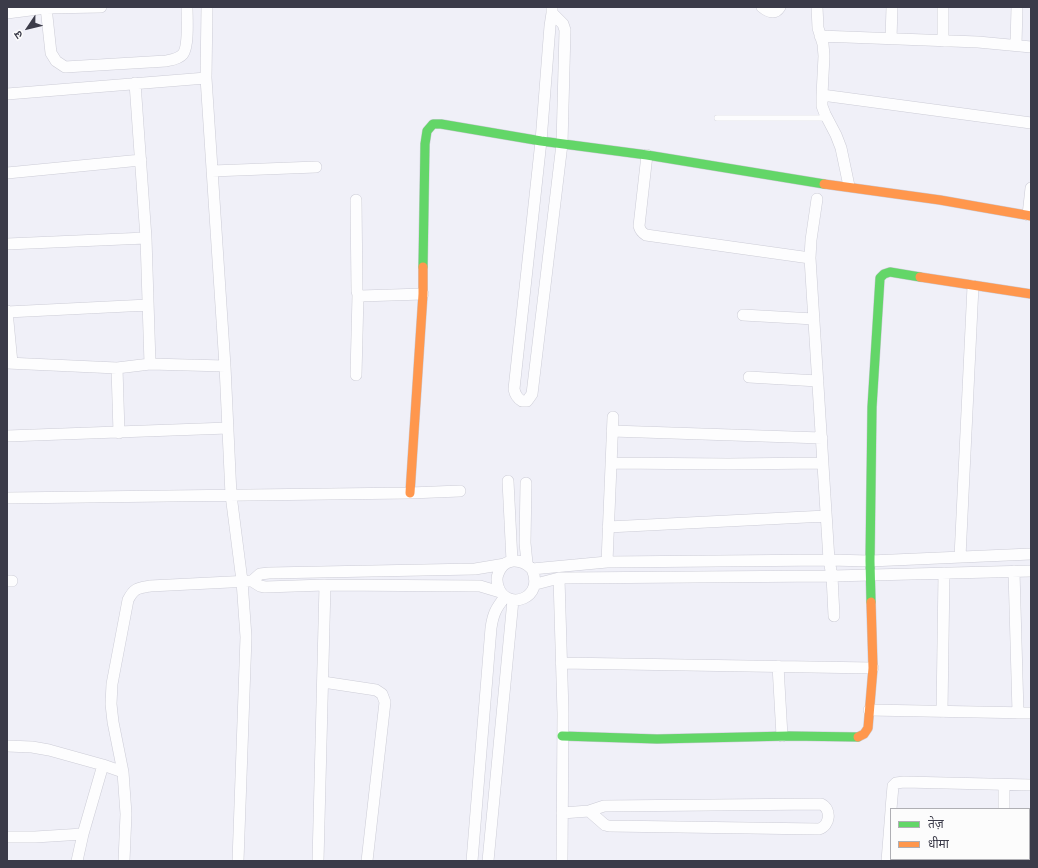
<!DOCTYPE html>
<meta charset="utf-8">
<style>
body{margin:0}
#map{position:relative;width:1038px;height:868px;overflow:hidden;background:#f0f0f8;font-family:Manrope,"Noto Sans Devanagari",sans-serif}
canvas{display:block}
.frame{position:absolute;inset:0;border:8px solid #3b3b49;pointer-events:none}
.legend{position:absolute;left:890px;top:808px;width:140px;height:52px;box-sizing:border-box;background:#fcfcfc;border:1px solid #afafb4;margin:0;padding:5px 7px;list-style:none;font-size:12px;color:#3b3b49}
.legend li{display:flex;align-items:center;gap:8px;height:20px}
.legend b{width:20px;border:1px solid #afafb4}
.north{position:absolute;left:8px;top:8px;width:40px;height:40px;-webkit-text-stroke:3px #fcfcfc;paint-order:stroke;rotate:235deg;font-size:11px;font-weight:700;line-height:16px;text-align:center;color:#3b3b49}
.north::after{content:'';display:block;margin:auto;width:14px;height:18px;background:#3b3b49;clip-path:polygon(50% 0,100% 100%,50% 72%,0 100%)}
</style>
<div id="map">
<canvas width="1038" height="868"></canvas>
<div class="frame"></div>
<ul class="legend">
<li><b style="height:5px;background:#63d668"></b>तेज़</li>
<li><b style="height:5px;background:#ff974d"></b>धीमा</li>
</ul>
<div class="north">उ</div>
</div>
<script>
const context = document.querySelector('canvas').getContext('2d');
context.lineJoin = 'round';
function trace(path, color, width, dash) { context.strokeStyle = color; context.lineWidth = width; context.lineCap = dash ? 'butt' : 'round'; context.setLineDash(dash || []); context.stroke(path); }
const lane = new Path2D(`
 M717,118H827`);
const street = new Path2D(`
 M46,7L51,53L56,61L65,67L166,61C171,60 179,59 183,54C189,46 187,17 187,7
 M207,7L206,78L225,366L231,495L242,581L246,637L238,861
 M552,7V13L550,26L541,141L514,389C515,395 517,398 522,401H527L532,394L562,144L565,30L563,24L552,13
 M762,7C768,12 775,15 780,7
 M817,7L818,28L823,44L824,56L822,95V106L825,114L836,135L841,148L849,186
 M943,7V41
 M7,13L46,8L101,7
 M820,36L978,42L1031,47
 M891,39L892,7
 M1016,45L1017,7
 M135,83L146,238L150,364
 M7,94L206,78
 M822,95L1031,123
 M647,155L639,226C640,230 641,232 646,235L810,258
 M212,171L316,167
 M7,173L141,160
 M817,199L811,240L810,258L829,560L832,576L834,616
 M356,200L357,291L358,295L360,296L423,294
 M1028,215L1031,188
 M7,244L146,238
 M7,311L12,363
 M7,312L148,305
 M743,315L814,319
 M7,363L117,368L150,364L225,366
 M117,368L119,433
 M356,375L358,295
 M749,377L818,381
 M612,431L822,438
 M7,436L228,428
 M611,463L728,464L823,463
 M508,481L512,561
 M526,483L525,543L527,563
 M7,498L410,493L460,491
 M608,527L826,516
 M960,557L973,286
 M607,562L613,417
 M532,569C545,599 508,610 499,589C497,584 496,579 498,574C504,557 521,558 532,569L607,562L829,560L870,561L1031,554
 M1014,571L1018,713
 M559,578L563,713L562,861
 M7,581H12
 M536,584L559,578L832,576L1031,571
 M500,592L480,586L325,585L265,587L260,586L252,581L260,574L269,573L475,569L505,564
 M561,663L873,668
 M778,666L782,736
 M323,682L376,690L382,694L385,702L367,861
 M869,710L1031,713
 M942,712L944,573
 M7,746L32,747L49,750L103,765L123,772
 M891,809L893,786L896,783L904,782L1031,785
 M1004,809V785
 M562,813L589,811L604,806L821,804C832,809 830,826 819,829L609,826L605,825L589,811
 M7,837H35L83,834
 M77,861L83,834L103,765
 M124,861L126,814L123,772L113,722L111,704L112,684L128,600C134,588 138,588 150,586L250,581
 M318,861L325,585
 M472,861L491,628C493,614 496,608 505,597
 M488,861L513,600
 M887,861L891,811
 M983,861L1004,860H1031`);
const fast = new Path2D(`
 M423,267L425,144L427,131L433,124H441L541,141L647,155L824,184
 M871,602L870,561L872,407L880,278L884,274L890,272L920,277
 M562,736L657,739L789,736L858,737`);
const slow = new Path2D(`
 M824,184L940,200L1031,216
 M920,277L1031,294
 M410,493L423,294V267
 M858,737L864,734L868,728L873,668L871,602`);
trace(lane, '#ccccd6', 6);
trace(street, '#ccccd6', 12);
trace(fast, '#ccccd6', 10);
trace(slow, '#ccccd6', 10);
trace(lane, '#fdfdfe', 5.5);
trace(street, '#fdfdfe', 11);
trace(fast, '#63d668', 9);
trace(slow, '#ff974d', 9);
</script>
